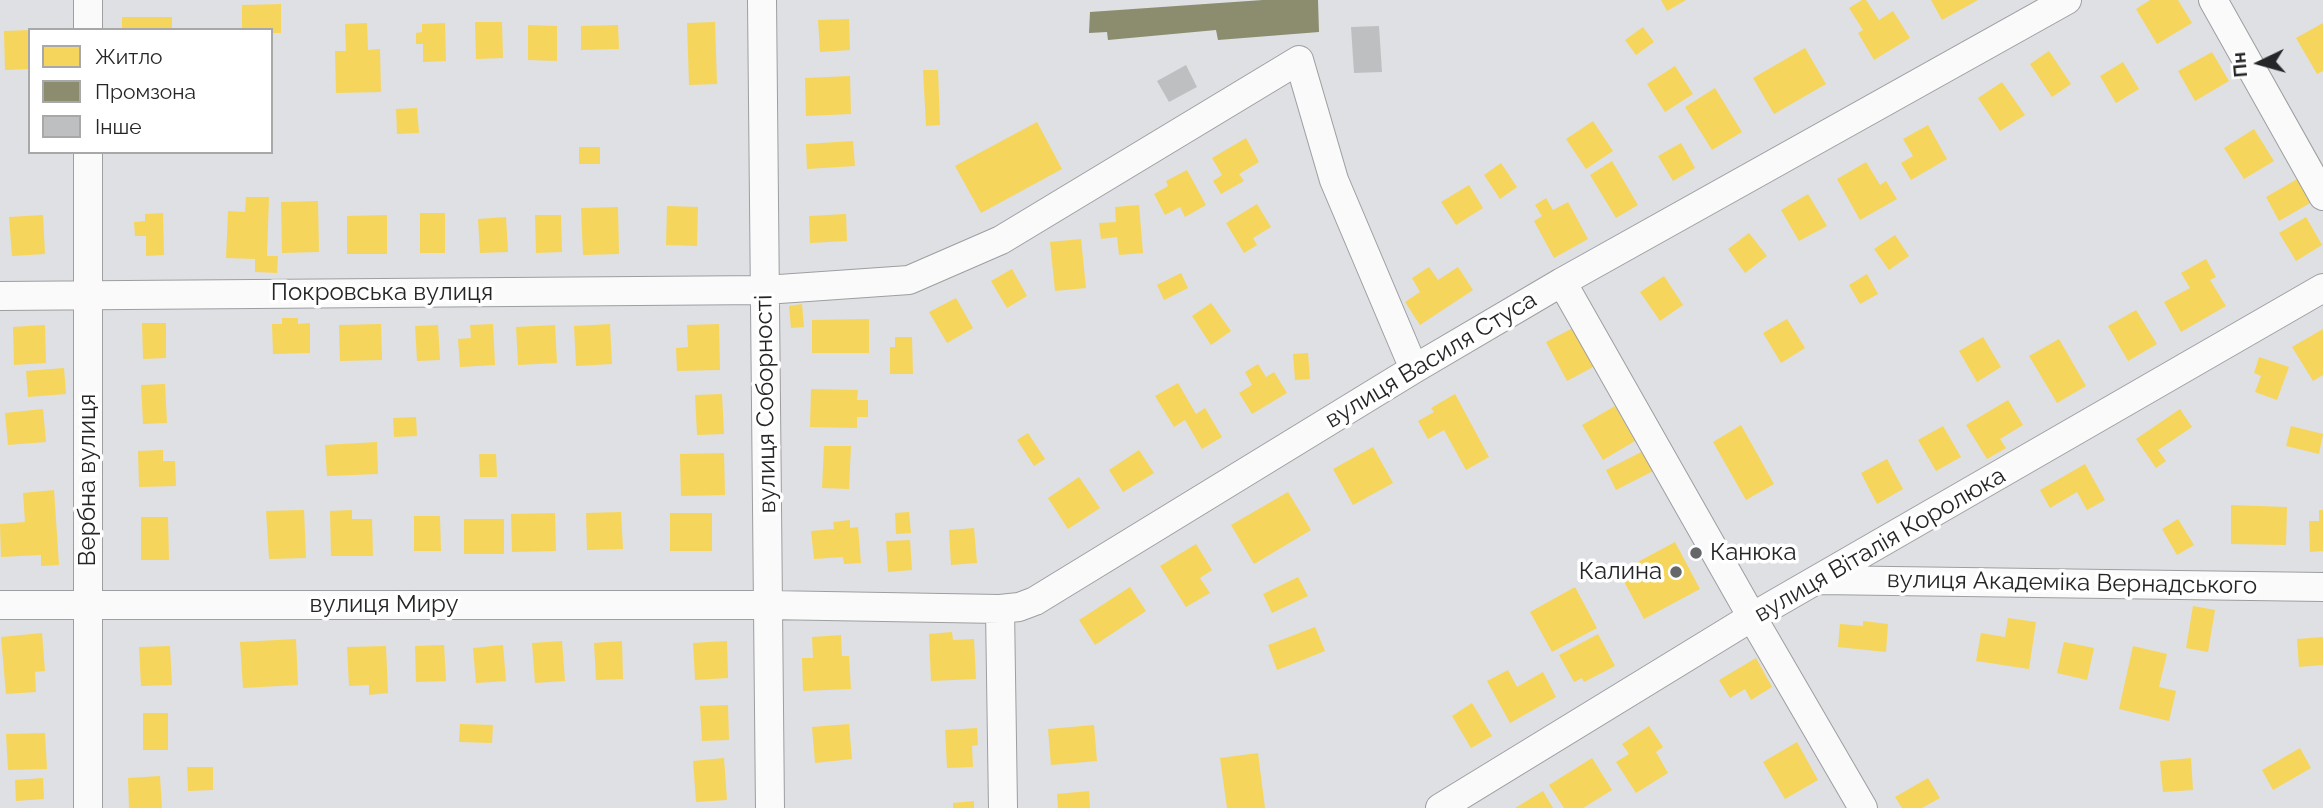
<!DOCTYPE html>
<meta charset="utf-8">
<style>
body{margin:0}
#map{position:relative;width:2323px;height:808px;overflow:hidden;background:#dee0e3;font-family:Raleway,sans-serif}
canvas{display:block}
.legend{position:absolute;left:28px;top:28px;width:245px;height:126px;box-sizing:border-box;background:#fff;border:2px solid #a8a8a9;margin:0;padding:9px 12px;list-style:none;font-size:21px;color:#252628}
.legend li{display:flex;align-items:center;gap:14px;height:35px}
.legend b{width:35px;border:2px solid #a8a8a9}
.north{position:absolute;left:2225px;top:28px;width:70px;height:70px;-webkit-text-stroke:5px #fff;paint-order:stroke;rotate:265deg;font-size:19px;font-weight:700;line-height:28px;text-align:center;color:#252628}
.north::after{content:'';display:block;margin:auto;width:24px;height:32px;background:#252628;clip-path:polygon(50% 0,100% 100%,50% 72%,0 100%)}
</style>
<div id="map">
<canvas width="2323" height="808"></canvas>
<ul class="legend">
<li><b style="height:19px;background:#f6d55c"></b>Житло</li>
<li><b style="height:19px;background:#8c8c6e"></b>Промзона</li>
<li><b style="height:19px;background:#bebfc1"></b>Інше</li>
</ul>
<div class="north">Пн</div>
</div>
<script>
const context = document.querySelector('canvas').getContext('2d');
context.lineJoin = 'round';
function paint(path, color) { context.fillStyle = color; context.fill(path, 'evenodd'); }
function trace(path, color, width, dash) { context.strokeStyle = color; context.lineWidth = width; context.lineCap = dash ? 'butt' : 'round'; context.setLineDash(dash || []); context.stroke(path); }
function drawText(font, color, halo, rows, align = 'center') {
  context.font = font + ' Raleway,sans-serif'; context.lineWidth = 7; context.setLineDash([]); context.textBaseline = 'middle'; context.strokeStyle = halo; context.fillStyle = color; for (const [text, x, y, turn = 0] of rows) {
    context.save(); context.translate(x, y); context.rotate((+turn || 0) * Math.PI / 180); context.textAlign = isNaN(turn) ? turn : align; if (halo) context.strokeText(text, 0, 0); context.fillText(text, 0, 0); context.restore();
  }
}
const homes = new Path2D(`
 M1661,0H1686L1667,11Z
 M1862,0H1866L1879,20L1893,11L1910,38L1874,60L1858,33L1863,30L1849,8Z
 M1931,0H1978L1942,20Z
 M2150,0H2178L2192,23L2157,44L2136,9Z
 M281,4V33H271V30H242V5Z
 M122,17H172V30H122Z
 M849,19L850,50L820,52L818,20Z
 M475,22H502L503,58L476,59Z
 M715,22L717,84L689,85L687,23Z
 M367,23L368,50L380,49L381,92L336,93L335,51H346L345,24Z
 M445,23L446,61L423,62V44H416V33L422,32V24Z
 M2323,23V71L2317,74L2296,38Z
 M528,25L557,26V61L528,60Z
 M618,25L619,49L581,50V26Z
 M1643,27L1654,42L1636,55L1625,40Z
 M30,30V69L5,70L4,31Z
 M1805,48L1826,84L1774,114L1753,78Z
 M2049,51L2071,84L2052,97L2030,64Z
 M2212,52L2229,81L2195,101L2178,71Z
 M2123,62L2139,89L2116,103L2100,76Z
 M1675,66L1693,94L1665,112L1647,84Z
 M923,70H938L940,125L926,126Z
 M850,76L851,114L806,116L805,78Z
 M2002,82L2025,115L2000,131L1978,98Z
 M1715,88L1742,132L1712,150L1685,107Z
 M417,108L419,133L397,134L396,109Z
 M1593,121L1613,151L1586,169L1566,139Z
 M1037,122L1062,169L981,213L955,166Z
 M1928,125L1947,159L1911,180L1901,163L1913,156L1903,139Z
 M2254,129L2274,161L2244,179L2224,148Z
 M1246,138L1259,162L1239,174L1244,181L1221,194L1213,181L1222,175L1212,158Z
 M853,141L855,166L807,169L806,144Z
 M1681,143L1695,168L1673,181L1658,156Z
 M579,147H600V164H579Z
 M1612,161L1638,205L1616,218L1590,175Z
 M1866,162L1880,185L1886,181L1897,199L1860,220L1837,179Z
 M1501,163L1517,187L1500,199L1484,175Z
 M1187,170L1206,205L1185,217L1180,207L1165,215L1154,194L1168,186L1166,181Z
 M2299,178L2312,202L2279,221L2266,197Z
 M1469,185L1483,208L1456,225L1441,202Z
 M1808,194L1827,226L1799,241L1781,210Z
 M246,197H269L267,256H278L277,273L255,272V259L226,258L228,211L245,212Z
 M1546,198L1553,210L1568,202L1588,239L1554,258L1534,221L1542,216L1535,205Z
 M318,201L319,252L282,253L281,202Z
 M1257,204L1271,227L1253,238L1257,245L1244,253L1226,223Z
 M1139,205L1143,253L1119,255L1117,237L1101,239L1099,223L1116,222L1115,207Z
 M667,206L698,207L697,246L666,245Z
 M618,207L619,254L583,255L581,208Z
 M163,213L164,255L146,256V236H135L134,222L145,221V214Z
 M420,213H445V253H420Z
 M846,214L847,241L810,243L809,216Z
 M43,215L45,254L12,256L9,217Z
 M387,215V254H347V216Z
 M535,215H561L562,252L536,253Z
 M506,217L508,252L480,253L478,219Z
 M2306,217L2322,245L2296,261L2279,233Z
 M1749,233L1767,256L1745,273L1728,249Z
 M1895,235L1909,256L1889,270L1874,249Z
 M1081,239L1086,288L1055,291L1050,242Z
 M2206,259L2216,277L2210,280L2226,306L2181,332L2164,302L2190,288L2181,273Z
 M1429,267L1438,280L1458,267L1473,290L1420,325L1405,302L1420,292L1412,278Z
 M1012,269L1027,296L1007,308L991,281Z
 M1181,273L1188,288L1164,300L1157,285Z
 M1867,274L1878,294L1860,304L1849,285Z
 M1664,276L1683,305L1660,321L1640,292Z
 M956,298L973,328L947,343L929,312Z
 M1211,303L1231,331L1211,345L1192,316Z
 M802,304L804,327L791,328L789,306Z
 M2136,310L2157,344L2128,361L2108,326Z
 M282,318H298V324L310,323V353L273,354L272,324H282Z
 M869,319V353H812V320Z
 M1787,319L1805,348L1781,363L1763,333Z
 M142,323H166V358L143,359Z
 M381,324L382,360L340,361L339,325Z
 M493,324L495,365L460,367L458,339L471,338L470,325Z
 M610,324L612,364L576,366L574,326Z
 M719,324L720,370L677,371L676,348L688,347L687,325Z
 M45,325L46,363L14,365L13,327Z
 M438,325L440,360L417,361L415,326Z
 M555,325L557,363L518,365L516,327Z
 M1573,328L1593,367L1567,381L1546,342Z
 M2323,329V375L2313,381L2292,347Z
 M895,337H912L913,374H890V347H895Z
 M1983,337L2001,367L1977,382L1959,351Z
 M2059,339L2086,386L2057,403L2029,356Z
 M1308,353L1310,379L1295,380L1293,354Z
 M2259,357L2289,367L2277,400L2255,392L2261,376L2254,373Z
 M1258,364L1266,377L1274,372L1287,393L1252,414L1239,393L1252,385L1245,372Z
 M64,368L66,394L28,397L26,371Z
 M1178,383L1196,414L1205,408L1222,437L1202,449L1185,420L1174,427L1155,396Z
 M165,384L167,423L143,424L141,385Z
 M811,389L858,390L857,400H868V417H857V428L810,427Z
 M722,394L724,434L697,435L695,395Z
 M1455,394L1489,457L1466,470L1444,430L1428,439L1418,421L1434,412L1431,408Z
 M2008,400L2023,425L2000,439L2006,448L1987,459L1966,425Z
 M1615,406L1635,441L1603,460L1582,425Z
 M43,409L46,442L8,445L5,413Z
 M2180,409L2192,427L2158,450L2166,461L2156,468L2136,439Z
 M416,417L417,436L394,437L393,418Z
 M1741,425L1774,484L1746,500L1713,442Z
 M1943,426L1961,457L1936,471L1918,440Z
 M2291,426L2323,434L2319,454L2286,446Z
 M1028,433L1045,459L1034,466L1017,440Z
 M377,442L378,474L327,476L325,445Z
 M824,446H851L849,489L822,488Z
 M1373,447L1393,483L1353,505L1333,469Z
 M1651,447L1661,467L1616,490L1606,470Z
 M163,450V461H175L176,486L139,487L138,451Z
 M1139,450L1154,473L1123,492L1109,470Z
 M724,453L725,495L681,496L680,454Z
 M479,454H496L497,477H480Z
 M1887,459L1903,489L1877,504L1861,473Z
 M2085,464L2105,500L2087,510L2077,492L2050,508L2040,490Z
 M1079,477L1100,508L1068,529L1048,498Z
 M54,490L59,565L41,566V555L1,557L0,524L25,522L23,493Z
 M1288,492L1311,530L1254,564L1231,525Z
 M2231,505L2287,507L2286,545L2231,544Z
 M304,510L306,558L269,559L266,511Z
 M352,510V519H372L373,556H331L330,511Z
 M2319,510H2323V551L2310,552L2309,521H2319Z
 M621,512L623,549L587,550L586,513Z
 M909,512L911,533L896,534L895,513Z
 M555,513L556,551L512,552L511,514Z
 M670,513H712V551H670Z
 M414,516H440L441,551H414Z
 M141,517H168L169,560H141Z
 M464,519H504V554H464Z
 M2178,519L2194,545L2177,555L2162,529Z
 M850,520V528L858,527L861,563L844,564L843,557L814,559L811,531L834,529L833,522Z
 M974,528L977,563L951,565L949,530Z
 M910,540L912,570L888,572L886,541Z
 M1675,542L1700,589L1644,619L1619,572Z
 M1196,544L1212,570L1200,578L1210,593L1186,607L1160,566Z
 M1298,577L1308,596L1272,613L1263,594Z
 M1130,587L1146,611L1095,645L1079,620Z
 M1575,587L1597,628L1552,652L1530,612Z
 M2193,606L2215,610L2208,652L2186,648Z
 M2008,618L2036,622L2029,669L1976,661L1981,633L2005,637Z
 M1863,621L1888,624L1886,652L1838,647L1840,624L1863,626Z
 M1315,627L1325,651L1277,670L1268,645Z
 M952,632L953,640L974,639L976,679L931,681L929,634Z
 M42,633L45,671L35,672L36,692L6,694L1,637Z
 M1598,634L1615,666L1584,682L1582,678L1574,682L1559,655Z
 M841,635L842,656H849L851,689L803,691L802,658H813L812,637Z
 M2323,637V665L2299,667L2297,639Z
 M296,639L298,685L243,688L240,642Z
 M562,641L565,681L535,683L532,643Z
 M622,641L623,679L596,680L594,643Z
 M727,641L728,678L695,680L693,643Z
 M2064,642L2094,648L2087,680L2057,673Z
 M444,645L446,681L416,682L415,646Z
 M503,645L506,681L476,683L473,648Z
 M170,646L172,685L141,686L139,647Z
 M386,646L388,693L369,695V685L349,686L347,647Z
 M2133,646L2167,654L2159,687L2176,691L2169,721L2119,709Z
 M1756,658L1772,687L1751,700L1745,689L1730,698L1719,680Z
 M1508,670L1517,687L1543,672L1556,697L1510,723L1487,681Z
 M1472,703L1492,736L1471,748L1452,716Z
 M728,705L729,740L702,741L700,706Z
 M143,713H168V750H143Z
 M460,724L493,725L492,743L459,742Z
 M849,724L852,759L815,763L812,727Z
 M1094,725L1097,761L1051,765L1048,729Z
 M1649,726L1663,747L1656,752L1668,773L1636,793L1616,762L1629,754L1622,744Z
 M977,728L978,745L972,746L973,767L947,768L945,730Z
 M45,733L47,769L8,770L6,734Z
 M1797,742L1818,780L1785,799L1763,762Z
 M2300,748L2311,768L2273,790L2262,770Z
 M1258,753L1265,808H1227L1220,758Z
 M724,758L727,800L696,802L693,761Z
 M1592,758L1612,790L1583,808H1564L1549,785Z
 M2191,758L2193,790L2163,792L2160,761Z
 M187,767H213V790L188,791Z
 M160,776L162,808H129L128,778Z
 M43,778L44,799L16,801L15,780Z
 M1928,778L1940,798L1922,808H1902L1895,797Z
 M1089,791L1090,808H1058L1057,794Z
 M1543,791L1553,808H1515Z
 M974,801V808H953V803Z`);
const industry = new Path2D(`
 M1263,0H1318L1319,32L1218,40L1216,30L1108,40L1107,32L1089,33L1090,12Z`);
const building = new Path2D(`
 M1379,26L1382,72L1354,73L1351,27Z
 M1186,65L1197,87L1169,102L1157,81Z`);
const minor = new Path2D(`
 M762,0L770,808
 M2213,0L2323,196
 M88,30V0
 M1562,282L1752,617L1863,808
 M0,296L765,290L909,280L1001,240L1299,60L1334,180L1414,369
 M1820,580L2323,587
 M0,605H768L1000,609L1019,607L1035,601L1414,369L1562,282L2067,0
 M1000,609L1003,808
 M88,808V152
 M1440,808L1752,617L2323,288`);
const markers = [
 [1696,553,7,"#666769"],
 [1676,572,7,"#666769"]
];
const streetNames = [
 ["Покровська вулиця",382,293],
 ["вулиця Василя Стуса",1431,360,-31],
 ["вулиця Соборності",766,404,-91],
 ["Вербна вулиця",88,480,-90],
 ["вулиця Віталія Королюка",1880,545,-30],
 ["вулиця Академіка Вернадського",2072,583,1],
 ["вулиця Миру",384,605]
];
const poiNames = [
 ["Канюка",1710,553],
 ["Калина",1662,572,"right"]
];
paint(homes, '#f6d55c');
paint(industry, '#8c8c6e');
paint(building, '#bebfc1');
trace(minor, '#9d9ea0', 30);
trace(minor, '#fafafb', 28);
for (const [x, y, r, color] of markers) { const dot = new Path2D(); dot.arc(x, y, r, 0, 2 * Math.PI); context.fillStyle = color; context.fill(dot); trace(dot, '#fff', 2.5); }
drawText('24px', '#252628', '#fff', streetNames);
drawText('24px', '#252628', '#fff', poiNames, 'left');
</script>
